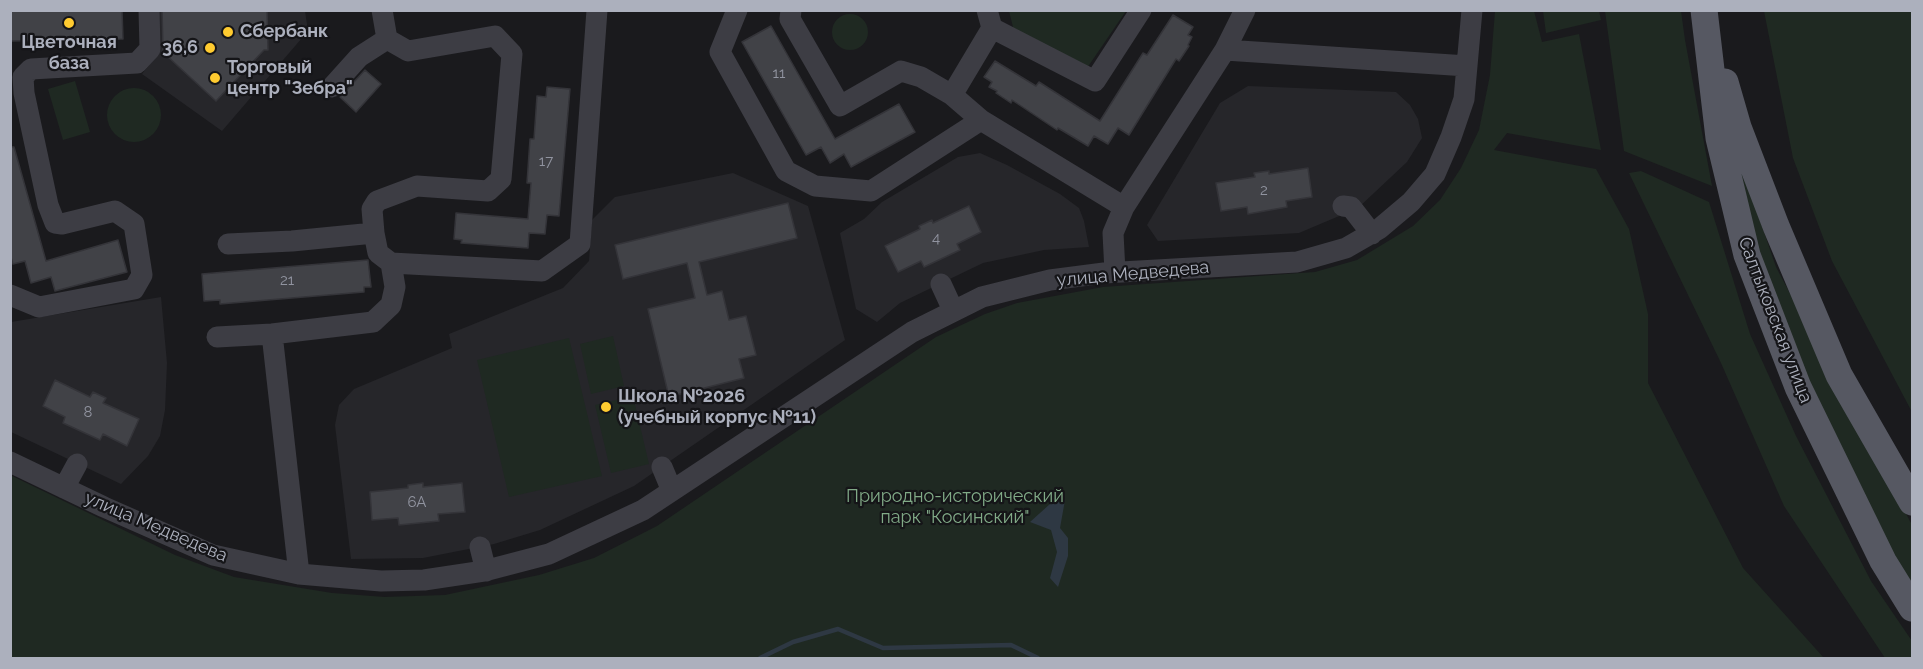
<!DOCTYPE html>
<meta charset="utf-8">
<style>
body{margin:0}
#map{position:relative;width:1923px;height:669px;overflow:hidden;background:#1a1a1d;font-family:Raleway,sans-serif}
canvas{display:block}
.frame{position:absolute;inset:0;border:12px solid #acb0bd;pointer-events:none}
</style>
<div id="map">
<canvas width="1923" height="669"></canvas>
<div class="frame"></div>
</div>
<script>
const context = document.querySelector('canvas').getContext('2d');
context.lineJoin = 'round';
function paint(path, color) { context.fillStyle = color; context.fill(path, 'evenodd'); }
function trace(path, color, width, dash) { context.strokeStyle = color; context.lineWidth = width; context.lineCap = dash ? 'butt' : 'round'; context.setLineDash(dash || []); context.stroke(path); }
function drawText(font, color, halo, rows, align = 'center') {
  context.font = font + ' Raleway,sans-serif'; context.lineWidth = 4.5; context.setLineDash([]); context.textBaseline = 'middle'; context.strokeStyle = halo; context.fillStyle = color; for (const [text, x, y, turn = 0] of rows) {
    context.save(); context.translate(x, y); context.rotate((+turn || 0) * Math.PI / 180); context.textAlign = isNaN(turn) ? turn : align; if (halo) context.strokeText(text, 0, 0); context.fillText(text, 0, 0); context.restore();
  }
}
const built = new Path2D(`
 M156,11H305L308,31L222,131L142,74L160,52Z
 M1248,86L1396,92L1410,105L1418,119L1422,138L1407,162L1358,208L1299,233L1158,241L1147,225L1220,103Z
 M980,153L1007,165L1060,194L1079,208L1084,221L1089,247L1044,250L983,263L900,303L877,322L856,309L840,233L864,219L882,202L958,157Z
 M733,173L808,206L845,340L634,486L540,530L494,544L423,558L351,559L335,425L339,405L354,389L452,348L449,334L563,288L589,261L592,220L615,197Z
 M161,297L167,363L165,410L160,436L148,456L121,484L11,432V322Z`);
const green = new Path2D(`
 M1009,11H1126L1085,71L1014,31Z
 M1495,11H1534L1542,42L1579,34L1601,150L1507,133L1494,150L1596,169L1629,229L1648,314V383L1743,568L1824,658H11L10,475L175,555L234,577L332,593L384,597L445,595L539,575L594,558L657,526L936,337L985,314L1017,303L1103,287L1315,272L1357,260L1413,226L1440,200L1461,168L1479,130L1490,75Z
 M1543,11H1599L1601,20L1546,33Z
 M1605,11H1681L1685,40L1712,186L1624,151Z
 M1764,11H1912V412L1832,261L1793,158Z
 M832 32a18 18 0 1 1 36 0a18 18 0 1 1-36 0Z
 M75,81L90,132L63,140L48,89Z
 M107 115a27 27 0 1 1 54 0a27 27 0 1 1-54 0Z
 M1641,171L1709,202L1750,334L1796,436L1871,581L1912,641V658H1885L1784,506L1721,363L1629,173Z
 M1743,171L1776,267L1912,525V583L1887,548L1790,352L1733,174Z
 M613,336L624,386L591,394L580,344Z
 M569,338L602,476L509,497L477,360Z
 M633,396L649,464L611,473L595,405Z`);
const water = new Path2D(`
 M1060,495L1065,500L1060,528L1068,538V556L1058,587L1050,578L1057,552L1051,530L1030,522Z`);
const stream = new Path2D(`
 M760,658L793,642L838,629L883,648L1011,645L1038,658`);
const building = new Path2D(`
 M10,10H122L123,39L10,41Z
 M162,10H267L268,50H264L216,101L166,55H161L163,49Z
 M1173,15L1193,27L1188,35L1192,37L1188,45L1189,46L1179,61L1176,59L1129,135L1118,128L1108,144L1094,136L1088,146L1058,128L1057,130L1012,100L1011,103L996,93L997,91L989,87L992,82L984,77L995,61L1036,86L1039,82L1100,121L1143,53L1147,55Z
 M771,26L835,139L899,104L915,132L851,167L844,154L830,163L821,147L806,155L742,42Z
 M365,70L381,84L356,112L340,97Z
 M547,87L570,89L559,216L547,215L545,234L529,233L528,248L461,243L462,240L454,239L456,213L528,219L531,183H527L530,139H534L537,96L546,97Z
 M10,147H14L46,261L118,240L127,272L55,291L51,277L31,283L25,261L13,264L10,254Z
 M1308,168L1312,197L1286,201L1287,207L1248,214L1247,207L1221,211L1216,183L1255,177L1254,173L1269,171V174Z
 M788,203L797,238L699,262L707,295L722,291L729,320L746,316L756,355L739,359L744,378L669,397L648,309L695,298L687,263L623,279L615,245Z
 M969,206L981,232L957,244L960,250L924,267L921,261L898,272L885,246L920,229L919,226L932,220L933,223Z
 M368,260L371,287H364V292L220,304V300L204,301L202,274Z
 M55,380L90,397L93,392L106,398L103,403L139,419L127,446L103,434L100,440L63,423L65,417L43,406Z
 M423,483V487L462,483L465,512L438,514L439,521L399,525L398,518L372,520L370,492L408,488V485Z`);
const minor = new Path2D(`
 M737,10L720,52L786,171L815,186L871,191L981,120
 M791,10L790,19L840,106L901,71L921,77L952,95L981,120L1124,207
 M987,10L992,28L1095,81L1141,10
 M1225,50L1467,66
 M332,87L359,57L387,39
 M952,95L992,28
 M1343,206L1351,207L1372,234
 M228,244L292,241L374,233L372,209L377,201L417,186L488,191L501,179L512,54L495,36L408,51L387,39L382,10
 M391,263L542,271L580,244L597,10
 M1115,272L1113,233L1124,207L1225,50L1245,10
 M941,284L953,310
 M10,295L39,307L134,289L142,275L134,224L115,211L62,224L55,223L48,205L24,93L23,77L31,69L137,63L150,49L149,10
 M272,334L299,574
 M217,337L272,334L373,322L391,305L395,287L391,263L378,253L374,233
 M10,462L104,507L213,555L299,574L381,581L424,580L484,571L549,554L643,510L912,332L982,297L1050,280L1104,273L1297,262L1346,248L1379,229L1411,202L1435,174L1451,137L1464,99L1472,10
 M662,467L672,491
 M64,488L77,464
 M480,547L486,571`);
const major = new Path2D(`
 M1704,10L1719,138L1747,255L1798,387L1883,561L1912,608
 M1725,82L1738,127L1776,226L1839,375L1912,502`);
const markers = [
 [69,23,6,"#ffcb30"],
 [228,32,6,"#ffcb30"],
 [210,48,6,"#ffcb30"],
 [215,78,6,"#ffcb30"],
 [606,407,6,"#ffcb30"]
];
const numberNames = [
 ["11",779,73],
 ["17",546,161],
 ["2",1264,190],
 ["4",936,238],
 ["21",287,280],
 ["8",88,412],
 ["6А",417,502]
];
const poiNames = [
 ["Сбербанк",240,32],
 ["Цветочная",69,43,"center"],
 ["база",69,64,"center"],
 ["36,6",198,48,"right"],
 ["Торговый",227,68],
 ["центр \"Зебра\"",227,89],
 ["Школа №2026",618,397],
 ["(учебный корпус №11)",618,418]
];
const streetNames = [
 ["улица Медведева",1133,274,-5],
 ["Салтыковская улица",1775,320,69],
 ["улица Медведева",156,527,23]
];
const parkNames = [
 ["Природно-исторический",955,497],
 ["парк \"Косинский\"",955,518]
];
paint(built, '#26262a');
paint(green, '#1f2922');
paint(water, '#2e3843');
trace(stream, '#2e3843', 4.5);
paint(building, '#414247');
trace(building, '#343439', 1.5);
trace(minor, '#3d3d44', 21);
trace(major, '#565862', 27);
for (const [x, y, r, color] of markers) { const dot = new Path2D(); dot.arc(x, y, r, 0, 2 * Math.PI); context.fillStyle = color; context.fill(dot); trace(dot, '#151518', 2); }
drawText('15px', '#9194a0', null, numberNames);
drawText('bold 18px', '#acb0bd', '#151518', poiNames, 'left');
drawText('18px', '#acb0bd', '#151518', streetNames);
drawText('18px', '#81aa87', '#151518', parkNames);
</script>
